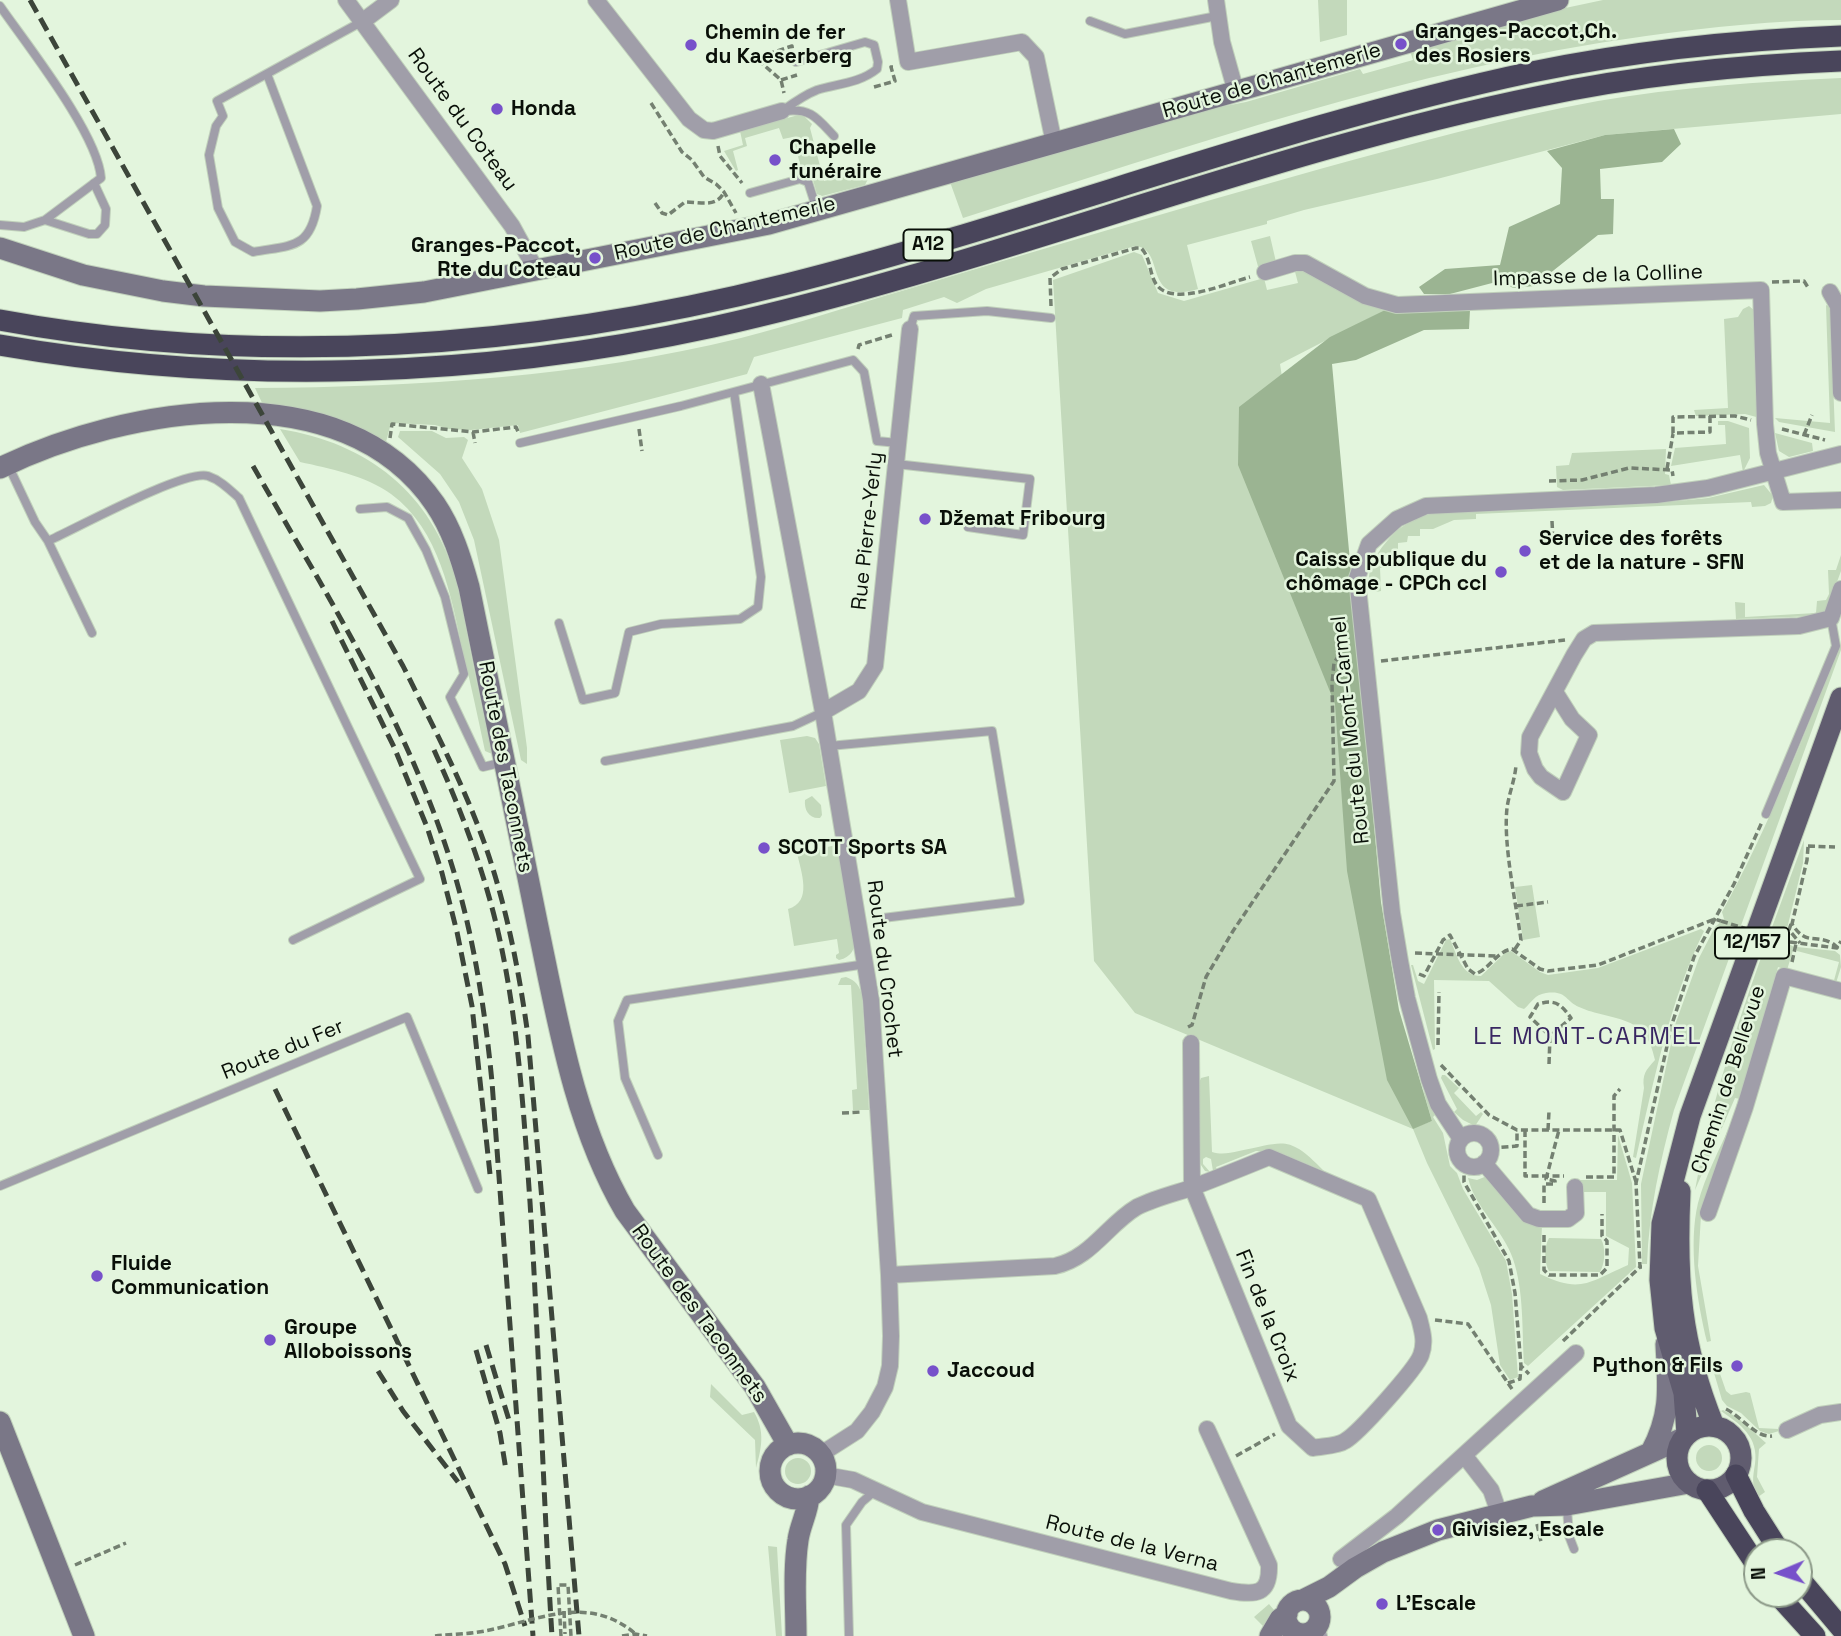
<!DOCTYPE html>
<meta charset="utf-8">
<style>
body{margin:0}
#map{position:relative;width:1841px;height:1636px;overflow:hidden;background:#e3f5dd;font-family:"Space Grotesk",sans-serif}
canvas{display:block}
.north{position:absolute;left:1743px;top:1538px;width:70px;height:70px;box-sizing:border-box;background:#e3f5dd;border:2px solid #8c9988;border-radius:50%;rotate:268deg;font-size:19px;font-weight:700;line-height:28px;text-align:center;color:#090f08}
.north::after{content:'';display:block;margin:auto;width:24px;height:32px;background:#7751ca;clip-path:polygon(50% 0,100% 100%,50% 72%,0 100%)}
</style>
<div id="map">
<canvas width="1841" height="1636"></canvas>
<div class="north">N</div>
</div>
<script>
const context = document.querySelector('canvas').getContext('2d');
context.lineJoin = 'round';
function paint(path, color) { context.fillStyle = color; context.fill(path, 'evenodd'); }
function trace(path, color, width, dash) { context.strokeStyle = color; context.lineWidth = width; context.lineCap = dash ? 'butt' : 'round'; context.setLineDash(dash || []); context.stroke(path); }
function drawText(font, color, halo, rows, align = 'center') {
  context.font = font + ' "Space Grotesk",sans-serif'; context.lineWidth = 5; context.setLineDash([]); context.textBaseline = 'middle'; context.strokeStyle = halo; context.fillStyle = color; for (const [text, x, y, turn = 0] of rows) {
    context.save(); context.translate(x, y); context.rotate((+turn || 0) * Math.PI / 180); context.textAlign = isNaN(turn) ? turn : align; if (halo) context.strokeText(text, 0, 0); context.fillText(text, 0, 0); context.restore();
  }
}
const green = new Path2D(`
 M1318,0H1347V35L1320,42Z
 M1603,0H1841V20C1776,20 1710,27 1646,36C1412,68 1188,147 963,218L950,182L1199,111L1246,102L1360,69L1363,74L1413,60L1410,51L1537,14Z
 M1841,78V114L1605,135L1437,179L1304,210L1267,221V224L1187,245L1198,289C1141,306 1167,248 1135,246L986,289L957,303L944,297L903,310L902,318L754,357L747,374L520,433L518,425L471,430L449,429L435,425L391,423L386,442L357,428L264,407L255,388C419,387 581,377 741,338C796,324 850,306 905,290C1043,249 1181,208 1320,169C1412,144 1504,118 1598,101C1678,87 1759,82 1841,78Z
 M802,114L812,124L810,128L824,181L860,173L861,176L867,174L868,179L865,185L822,196L817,194L809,166L801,168L793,137L783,139L779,128L745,138L747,146L733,151L738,170L736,171L724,151L743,145L740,131Z
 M1270,236L1276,262L1259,270L1251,241Z
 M1134,252L1142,255L1158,293L1184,301L1264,278L1267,290L1298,283L1294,268L1317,275L1387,309L1280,364L1305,525L1413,1128L1432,1121L1423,1090L1436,1114L1433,1117L1443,1133L1450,1166L1457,1173L1463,1189L1506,1261L1512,1294L1518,1377L1510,1380L1500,1365L1491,1305L1479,1268L1427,1163L1413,1129L1135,1013L1094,961L1053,280Z
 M1826,305L1830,307L1835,432L1779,422L1775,418L1830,423Z
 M1749,306L1755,311L1760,418L1745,414L1696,416L1694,410L1728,408L1724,319L1738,317L1743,309Z
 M1718,421H1728L1749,428L1750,458L1743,472L1740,455L1671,466L1675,448L1726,444L1725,425H1718Z
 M280,429C368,443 432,493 456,580C461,601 465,623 469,644C476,680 484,717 492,754L485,751C478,718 471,685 463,652C451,596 440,530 391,494C367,476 328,468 300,462Z
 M400,431H432L446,438L464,437L468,440L462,458L482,489L499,540L527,748V764L521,760L474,540L459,502L440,474L398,437Z
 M1775,433L1812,443L1813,451L1789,457L1779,451Z
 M1666,449L1665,474L1669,475L1671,485L1563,490L1557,487L1556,466L1569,465L1572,453Z
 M1764,485L1773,496L1771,503L1765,506L1752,507L1751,502L1476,514V519L1454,520L1433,529H1420V536H1408L1407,542L1398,543V549H1392V555H1387V561H1383V568H1380L1381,591L1376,592C1356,577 1385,540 1399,529C1409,522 1419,518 1430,514L1648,504L1708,498Z
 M1841,555V571L1826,612L1816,616L1736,619L1735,602L1745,603V617L1816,613L1817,601L1826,600L1829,594L1828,570H1836Z
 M1841,644V650L1674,1110C1660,1161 1649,1211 1647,1264H1642L1641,1184L1675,1025L1699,958L1715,927L1724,919L1722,912C1769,827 1804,735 1841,644Z
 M807,736L815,738L819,744L826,786L789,793L780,740Z
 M812,796L821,805L822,815L820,818C809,819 804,810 805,800Z
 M1804,840L1803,863L1784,941L1794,947L1787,970L1778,967L1740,1099L1735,1098L1695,1190C1717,1069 1762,955 1804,840Z
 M837,845L852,934L855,938C855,949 852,957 839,960L836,958V955L839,953L837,939L794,946L788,909C813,902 801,872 797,853Z
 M1532,885L1540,937L1523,940L1515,887Z
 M1701,929L1704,931C1669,1003 1654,1080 1636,1158L1633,1157L1644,1088C1642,1074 1646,1070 1655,1060C1646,1012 1612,1022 1579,1007C1565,1001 1567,990 1546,993C1534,995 1532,1002 1524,1009L1518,1007L1489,981L1434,980L1435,1049L1433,1050L1411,965H1413L1418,981L1424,984L1446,940L1450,939C1457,955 1461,976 1481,976L1505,953L1511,951L1540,972L1548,975L1598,968Z
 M1797,947L1835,951L1840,955L1841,967L1836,983L1833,984L1839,962L1797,951Z
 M846,977C856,981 859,985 862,995L869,1110H853L852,1090L857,1089L851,985H838L841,978Z
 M1442,1075H1445L1459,1088L1454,1093L1476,1116L1481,1112L1483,1114L1475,1126L1463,1120L1454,1112L1457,1109L1441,1078Z
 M1209,1076L1212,1152C1222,1155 1229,1153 1239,1151C1285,1142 1288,1134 1324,1171L1279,1152L1256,1151L1216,1167L1217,1170L1213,1171L1211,1159L1206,1157L1203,1159V1164L1210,1172L1205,1171L1199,1162V1083L1201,1078Z
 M1731,1123L1733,1124L1701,1215L1698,1266L1711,1341L1707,1342C1697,1301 1688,1245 1698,1203C1705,1176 1720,1149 1731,1123Z
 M1618,1135L1632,1183L1636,1267L1528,1366L1524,1363C1522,1330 1524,1291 1513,1259C1504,1231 1475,1208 1468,1178L1477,1180L1487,1176L1542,1225L1540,1274C1581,1294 1589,1282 1628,1265L1629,1248L1606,1236V1192H1579L1580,1180H1617Z
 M1549,1238L1601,1239C1606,1247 1605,1264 1600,1272L1549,1271C1544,1263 1544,1246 1549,1238Z
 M1717,1365L1726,1391L1731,1395L1746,1392L1750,1393L1759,1428L1779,1429V1431L1769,1434L1760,1431L1741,1413L1727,1406L1722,1400L1712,1366Z
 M711,1384L742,1415L754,1412C765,1431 762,1447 756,1468L755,1440L710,1397Z
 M1723,1410L1737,1417L1766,1443L1759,1449L1757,1477L1765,1492L1758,1497C1751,1484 1753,1477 1755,1464C1759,1437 1740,1424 1721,1411Z
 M1696 1458a13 13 0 1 1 26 0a13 13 0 1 1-26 0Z
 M785 1471a13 13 0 1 1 26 0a13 13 0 1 1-26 0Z
 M768,1546L777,1547L782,1636H776Z
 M1269,1604L1274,1610L1280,1604L1282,1607L1266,1629L1254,1617Z`);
const forest = new Path2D(`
 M1674,129L1681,144L1662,162L1600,169L1601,199H1614L1613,234L1598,235L1534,286L1514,288L1496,282L1450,294H1424L1419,287L1445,269L1500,265L1509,227L1560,204L1562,168L1547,151L1605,135Z
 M1387,309L1470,310L1469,329L1424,330L1356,360L1332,364L1381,902L1399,1010L1432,1121L1413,1129L1387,1080L1347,871L1335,704L1238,465L1239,407L1330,337Z`);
const path = new Path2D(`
 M750,53L781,80L784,93
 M762,64L771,53L792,46L793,53
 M781,80L797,75
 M874,87L895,81L891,67H893
 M651,103L682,152L692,160L704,177L716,184L724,192L736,213
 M718,146L720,156L742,183
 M655,203L662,213L668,215L685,202C700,202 717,208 724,192
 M1772,282L1804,281L1809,289
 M1051,306L1050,278L1062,269L1136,248H1141C1151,258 1149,273 1156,284C1172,308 1227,283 1250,277
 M858,349L859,345L895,334
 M1710,416V432L1673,433V417L1735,416L1751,420
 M639,429L642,451
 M1782,429L1825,440
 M473,432L475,443
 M1804,435L1812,415
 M390,438L392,424L473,432L516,427L519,434
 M1667,469L1673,434
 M1549,481L1582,480L1629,468L1672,470L1673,476
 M1552,521L1553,540
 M1381,661L1565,640
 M1808,846L1835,847
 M1808,847L1807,860L1792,924C1806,946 1814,934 1832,943C1835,945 1838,948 1841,950
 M1516,906L1548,902
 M1791,924L1789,930L1800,943
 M1790,942L1837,948L1841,941
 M1515,949L1521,940C1516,903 1503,845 1507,808C1509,793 1515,780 1516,765
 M1415,953L1498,956
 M1792,962L1796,944
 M1419,974L1424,976L1443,940L1450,935L1468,969L1475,974C1490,969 1497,951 1512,949L1540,969L1548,971L1598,965L1715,919L1721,921
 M1188,1027L1192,1025L1206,977L1233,931L1334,781L1332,684L1334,663L1348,641
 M1438,1045L1439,992
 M1549,1064L1550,1036L1571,1018C1561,1004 1555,999 1538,1004L1530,1017L1550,1036
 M1441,1065L1489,1115L1517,1130H1620L1636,1182
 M842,1113L862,1112
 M1525,1130V1176H1564
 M1548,1130L1549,1111
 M1491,1148L1517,1146V1130
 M1468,1166L1464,1174V1182L1509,1261L1515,1293L1521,1366L1529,1374
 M1586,1177H1614V1096L1620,1089
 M1544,1203V1184H1555V1181L1546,1179L1559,1130
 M1544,1235V1270L1549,1275H1600L1607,1268V1241L1602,1236V1214
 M1642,1267H1640L1636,1183L1672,1024L1694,957L1734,884L1762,822
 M1435,1320L1468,1324L1512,1389
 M1563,1341L1640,1267
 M1508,1383L1520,1379L1521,1366
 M1726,1409C1742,1417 1756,1438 1772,1436
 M1236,1456L1275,1434
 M1537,1524L1541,1542
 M75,1565L126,1543
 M564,1611L565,1634
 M561,1636L558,1585H568L571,1636
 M622,1636L635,1634L647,1636`);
const lane = new Path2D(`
 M0,6C27,45 98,134 101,178L45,220L24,227L0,225
 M1090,21L1125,34L1217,16
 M267,74L317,206C310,250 290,245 253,252L235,242L218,208L209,155L216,126L223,116L217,101L363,21
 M782,111C793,103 804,95 817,90C837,84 860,83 877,69L878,62L874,45L865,42L796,62
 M785,111C811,108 817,118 834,136
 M750,193L800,179L808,182L816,207
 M45,220L89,234H97L105,225L106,209L94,183
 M910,329L914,316L987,311L1051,318
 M520,443L681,406L853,360L864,372L877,441L898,443
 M896,464L1030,479L1023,535L968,527
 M9,467L35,522L48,541C75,529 185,469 208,476C220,480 229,489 239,498L420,879L293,940
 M360,509L387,507L408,518L426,550L445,597L464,674L450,697L483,767L504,762
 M48,541L92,633
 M559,623L583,700L615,693L629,632L661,624L740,619L758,607L761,577L734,392
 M829,746L992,731L1020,901L883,918
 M605,761L793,726L823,712
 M1766,814L1836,646L1831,618
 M658,1155L625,1078L618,1021L627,1000L866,964
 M0,1186L407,1017L478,1189
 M1567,1508L1569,1536L1574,1549
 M849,1636L846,1525L862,1502L876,1490`);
const street = new Path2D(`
 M346,0L512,226L536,270
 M596,0L689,119L704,130L713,131L782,111
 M898,0L908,62L1022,42L1036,57L1054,143
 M1216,0L1222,42L1236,92
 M363,21L391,0
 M1265,272L1295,263H1305L1365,296L1397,305L1761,290L1765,424L1768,453L1783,502L1841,500
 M1830,292L1838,306L1841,393
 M761,384L823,712L871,1000L889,1275L891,1336L890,1366L885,1387L872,1412L857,1431L821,1454
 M1555,692L1572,719L1589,735L1563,792L1541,777L1535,769L1529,753L1530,737L1574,655L1584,639L1594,633L1799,626L1831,618L1841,589
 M823,712L859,691L875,666L910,329
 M1457 1150a17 17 0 1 1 34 0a17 17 0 1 1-34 0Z
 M1461,1139L1438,1104L1429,1079L1407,998L1400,961L1392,913L1357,578L1369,544L1397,519L1426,506L1656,495L1708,488L1841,454
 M1484,1163L1528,1215L1539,1219H1568L1576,1213L1575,1187
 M1708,1213L1745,1107L1784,976L1841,991
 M889,1275L1055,1266C1091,1258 1107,1225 1137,1207C1153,1199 1172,1194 1188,1189C1215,1179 1242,1168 1269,1157L1368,1199L1419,1318C1422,1330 1426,1342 1421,1355C1416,1369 1359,1433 1345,1441C1338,1446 1323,1446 1313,1448L1289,1426L1192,1187L1191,1043
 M1787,1430L1820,1415L1841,1412
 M1464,1455L1491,1490L1499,1513
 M825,1475L853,1480L922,1512L1231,1591C1256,1595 1270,1595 1269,1565L1207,1429
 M1341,1559L1397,1516L1576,1353
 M1313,1631L1319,1636`);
const secondary = new Path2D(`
 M0,248L83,275L163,291L204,296L320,301L357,299L424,292L769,224L1558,0
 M0,468C125,407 343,369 435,504C452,529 461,558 469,587C492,700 514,813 538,927C558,1023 575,1125 625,1211L755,1387L788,1445
 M0,1422L84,1636
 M770 1471a28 28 0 1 1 56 0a28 28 0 1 1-56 0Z
 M1651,1452C1672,1413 1668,1386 1666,1344
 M1543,1501L1683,1438
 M1303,1600L1329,1587L1355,1568L1383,1552L1438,1530L1532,1506L1567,1505L1689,1483
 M1286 1617a17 17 0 1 1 34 0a17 17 0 1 1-34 0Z
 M796,1636C796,1604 793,1571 798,1540C800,1525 808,1512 809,1496
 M1270,1636L1280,1619L1287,1614`);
const primary = new Path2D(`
 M1680,1191C1676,1279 1680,1343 1714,1426
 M1677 1458a32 32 0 1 1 64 0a32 32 0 1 1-64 0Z
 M1687,1434L1684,1393L1665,1328L1660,1280L1662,1224L1690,1116L1841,698`);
const highway = new Path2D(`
 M0,320C261,368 530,349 787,284C1037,221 1279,126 1532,72C1634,51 1737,40 1841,36
 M0,345C236,386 479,378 713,327C993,265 1260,153 1541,96C1640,75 1740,65 1841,61
 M1736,1475L1754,1511L1780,1552
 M1707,1490L1757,1566
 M1799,1578L1841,1628
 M1777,1594L1815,1636`);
const rail = new Path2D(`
 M30,0L403,666C432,724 462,781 484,842C506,904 519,970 528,1036L579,1636
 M253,466C327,596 409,724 453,869C474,938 485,1010 492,1082L533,1636
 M332,621L394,747L427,827L442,873L457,932L472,1006L490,1174
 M434,750C463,814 488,881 502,950C519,1033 524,1118 530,1202C539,1347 543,1492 552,1636
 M275,1089L505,1564L525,1626
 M486,1345L509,1420
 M476,1350L500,1433L506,1470
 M378,1371L403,1411L458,1482`);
const pathBridge = new Path2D(`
 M1721,921L1790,942
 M435,1636C454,1634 475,1634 494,1629C546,1617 592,1595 638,1636`);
const markers = [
 [1401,44,7,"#7751ca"],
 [691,45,7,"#7751ca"],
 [497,109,7,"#7751ca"],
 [775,160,7,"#7751ca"],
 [595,258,7,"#7751ca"],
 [925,519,7,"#7751ca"],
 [1525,551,7,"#7751ca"],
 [1501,572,7,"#7751ca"],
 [764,848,7,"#7751ca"],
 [97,1276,7,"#7751ca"],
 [270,1340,7,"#7751ca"],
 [1737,1366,7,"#7751ca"],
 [933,1371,7,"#7751ca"],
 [1438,1530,7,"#7751ca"],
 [1382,1604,7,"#7751ca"]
];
const shields = [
 [928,245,49],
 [1752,943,74]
];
const shieldNames = [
 ["A12",928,245],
 ["12/157",1752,943]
];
const poiNames = [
 ["Granges-Paccot,Ch.",1415,32],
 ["des Rosiers",1415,56],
 ["Chemin de fer",705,33],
 ["du Kaeserberg",705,57],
 ["Honda",511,109],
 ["Chapelle",789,148],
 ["funéraire",789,172],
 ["Granges-Paccot,",581,246,"right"],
 ["Rte du Coteau",581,270,"right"],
 ["Džemat Fribourg",939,519],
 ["Service des forêts",1539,539],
 ["et de la nature - SFN",1539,563],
 ["Caisse publique du",1487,560,"right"],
 ["chômage - CPCh ccl",1487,584,"right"],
 ["SCOTT Sports SA",778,848],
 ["Fluide",111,1264],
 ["Communication",111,1288],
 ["Groupe",284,1328],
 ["Alloboissons",284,1352],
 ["Python & Fils",1723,1366,"right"],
 ["Jaccoud",947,1371],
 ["Givisiez, Escale",1452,1530],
 ["L'Escale",1396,1604]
];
const streetNames = [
 ["Route de Chantemerle",1272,81,-16],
 ["Route du Coteau",462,120,54],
 ["Route de Chantemerle",725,229,-13],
 ["Impasse de la Colline",1598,276,-2],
 ["Rue Pierre-Yerly",868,531,-84],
 ["Route du Mont-Carmel",1351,730,-96],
 ["Route des Taconnets",505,767,79],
 ["Route du Crochet",884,969,83],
 ["Route du Fer",283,1050,-22],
 ["Chemin de Bellevue",1729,1080,-72],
 ["Route des Taconnets",699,1314,54],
 ["Fin de la Croix",1267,1316,68],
 ["Route de la Verna",1132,1544,14]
];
const quarterNames = [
 ["LE MONT-CARMEL",1588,1037]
];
paint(green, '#c3d9bb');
paint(forest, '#9bb492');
trace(lane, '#c0d0bb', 10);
trace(street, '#c0d0bb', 18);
trace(secondary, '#c0d0bb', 23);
trace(primary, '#c0d0bb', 23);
trace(highway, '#c0d0bb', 23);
trace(path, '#748071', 3.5, [7, 3.5]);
trace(lane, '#a09ea9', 8);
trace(street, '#a09ea9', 16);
trace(secondary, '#7a7787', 21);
trace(primary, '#605c6f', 21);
trace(highway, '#49455b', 21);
trace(rail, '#3c453a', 5, [14, 7]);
trace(pathBridge, '#748071', 3.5, [7, 3.5]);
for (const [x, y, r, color] of markers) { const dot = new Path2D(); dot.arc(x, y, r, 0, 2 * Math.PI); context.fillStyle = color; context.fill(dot); trace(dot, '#e3f5dd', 2.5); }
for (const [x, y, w] of shields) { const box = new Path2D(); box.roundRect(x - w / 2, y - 15.5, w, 31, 5); context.fillStyle = '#e3f5dd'; context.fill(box); trace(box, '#090f08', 2); }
drawText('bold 19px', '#090f08', null, shieldNames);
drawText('bold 21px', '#090f08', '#e3f5dd', poiNames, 'left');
drawText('21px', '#090f08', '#e3f5dd', streetNames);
context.letterSpacing = '2px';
drawText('24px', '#392762', '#e3f5dd', quarterNames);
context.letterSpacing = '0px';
</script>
